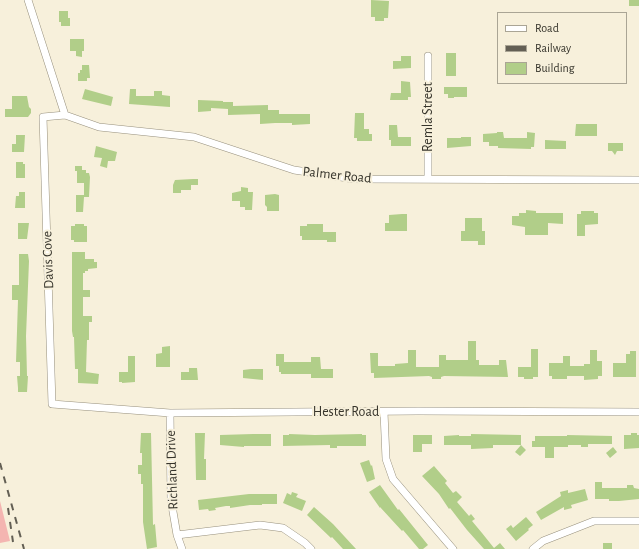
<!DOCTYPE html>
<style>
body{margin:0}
#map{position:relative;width:639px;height:549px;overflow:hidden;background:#f7f0db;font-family:"Alegreya Sans",sans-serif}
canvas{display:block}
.legend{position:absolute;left:497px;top:12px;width:130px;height:72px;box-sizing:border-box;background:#f7f0db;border:1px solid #aaa595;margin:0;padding:5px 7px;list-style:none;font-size:12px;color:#37352c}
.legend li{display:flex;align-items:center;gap:8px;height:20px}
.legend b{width:20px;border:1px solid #aaa595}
</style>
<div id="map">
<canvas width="639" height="549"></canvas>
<ul class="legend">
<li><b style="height:5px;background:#fff"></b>Road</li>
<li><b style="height:5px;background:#635f54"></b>Railway</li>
<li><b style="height:11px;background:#b1ce89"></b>Building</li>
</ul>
</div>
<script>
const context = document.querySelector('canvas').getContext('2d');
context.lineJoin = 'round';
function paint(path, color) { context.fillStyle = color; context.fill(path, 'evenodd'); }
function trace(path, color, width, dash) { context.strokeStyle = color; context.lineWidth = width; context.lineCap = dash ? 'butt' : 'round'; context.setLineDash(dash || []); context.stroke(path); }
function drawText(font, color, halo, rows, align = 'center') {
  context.font = font + ' "Alegreya Sans",sans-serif'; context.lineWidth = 4; context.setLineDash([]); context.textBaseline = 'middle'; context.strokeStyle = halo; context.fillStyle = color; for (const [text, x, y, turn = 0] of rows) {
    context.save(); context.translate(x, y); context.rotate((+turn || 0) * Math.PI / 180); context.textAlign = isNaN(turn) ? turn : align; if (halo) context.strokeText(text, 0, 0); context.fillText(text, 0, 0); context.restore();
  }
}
const green = new Path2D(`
 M0,501L10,541L0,543Z`);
const building = new Path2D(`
 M371,0L389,1L388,18H384V21H375V17H371Z
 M629,0H639V6H629Z
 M59,11H68V18H70V26H61V22H59Z
 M70,39H84V51H82V57L76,56V51H70Z
 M446,53H456V76H446Z
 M401,56H411V68L393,69V61H401Z
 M82,65H89L90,78H87V81H78V73H80V70H82Z
 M401,81L410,82L411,97H408V100H390L391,93H401Z
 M444,87H467V97H454V98H448V94H444Z
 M85,89L113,97L111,106L82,99Z
 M130,89H136V96H154V91H162V95L170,96V107L129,104Z
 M12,96H27L29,107L31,109V113L28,117H5V109H12Z
 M198,100L223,101V102H233V106L268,105V110H279V114H310V124L292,125V123H275L260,124V114L228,115V109L211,108V111L198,112Z
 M355,113H364V129H369V134H372V141H357V138H354Z
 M576,124H597V136H575Z
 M389,125H397L398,137H411V146H391V140H389Z
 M497,132H503L504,138H527V132L535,133L534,147H531V149L498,148V146H489V142H483V134L497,133Z
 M16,135H25L24,152H12V144H16Z
 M461,137H471V146L447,148V138H461Z
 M545,140L566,141V149H545Z
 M608,143H623V151H617L615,155L612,151H608Z
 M96,146L117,152L115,161H108L107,168L100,166L102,158L94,157Z
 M16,162H23V164H25V178H16Z
 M75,166H82V170H86V173H89L90,177L89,197H84L83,212H76V195H84V183H77V171H75Z
 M193,179H198V185H191V190H181V193H173V185L175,180Z
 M241,187L248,188V192H253L252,210H245V207H240V201H232V193L241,191Z
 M19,192H25V208H15L16,196H19Z
 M275,194L279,195V211H267V207L265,205V195Z
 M526,210L536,211V213H563V224L548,223V235H525V227L512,225V216H519V213H526Z
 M581,211H594V213H598V224L585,225V236H577V214H581Z
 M402,214H407V231H385V223H389V215Z
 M465,218H482V231H485V245H478V241H461V231H465Z
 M18,223H29L27,239H18Z
 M75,224H84V226H87V242H74V240H71V226H75Z
 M307,224H323V232H336V242H327V240H302V236H300V226H307Z
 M72,252H85V259H94V262H97V268L88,269V271H85V273H83V290H90V297H83V316H92V322H89V340H87L86,372L99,374L98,384L78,383V369H75L74,337H73L72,331Z
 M19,254H28L29,261L26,336L27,376H28L27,392H18V388L17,376H20V362H16L18,300H12V285H19Z
 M468,341H476V360H479V365H499V360H506L508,377L444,376L441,377V379H432V377L429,376L374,378V373H371L370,353H378V366H395V364L408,363V350H416V367H439V355H446V360H468Z
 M170,346V367H156V354L162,353V347Z
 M531,349H538V377H533V379H524V377H518V367H531Z
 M590,350H597V361H602V376H598V379L584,380V376H567V379H552V376H549V363H563V356H570V366H584V364H590Z
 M630,351H636V377H613V363H626V354H630Z
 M276,354H284V362H311V357H320L321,369H333V378H311V374H281V372H279V366H276Z
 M128,356H135V382L122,383V382H119V372H128Z
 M189,368H197L198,380H181V372H189Z
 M251,369H263V380L243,378V370Z
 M141,433H151L153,525L155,524L157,547L147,549L143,522V484H141V474H138V465H142V453H140Z
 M195,433H205L204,459H206V480H196Z
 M631,433H637V435H639V448L624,449V435H631Z
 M253,434H271V446H244V447L220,445V435Z
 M289,434L315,435L362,434V435H366V446H337V448H330V445L283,446V435H289Z
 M471,434L521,435V445H493V448L471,449V445H444V436L459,435V436H471Z
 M413,435H432V444H422V452H413Z
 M567,435L612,436V444H588V447H581V445H568V447H554V458H545V447H532V441H535V436H567Z
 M521,445L526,450L520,456L515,452Z
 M613,447L617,452L610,458L606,453Z
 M369,460L371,466L372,465L375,479L367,482L360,463Z
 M434,466L447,481L445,483L453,493L456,491L462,497L457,502L469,516L471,514L475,519L472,521L482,533L494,548L500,543L505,549H484L467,530L450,508L449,509L439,494L422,476Z
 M595,482H602V488H627V485H633L634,488L639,489V499L619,501H609V499H595Z
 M380,485L398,510L399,509L428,545L423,549H419L403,530L402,531L380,507V508L373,498L369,492Z
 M585,489L588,500L571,505L572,508L564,510V507L541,520L536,512L561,496L560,492L568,490V493Z
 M292,492L298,494L296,497L306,501L302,511L283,503L287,493L291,495Z
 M249,494H277V504H262V505H250L230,508V506H226L215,508L216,510L209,511L208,509L199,510L198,500Z
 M314,507L333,524L356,549H343L332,537L331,538L307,515Z
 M526,517L533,525L528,529L529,530L516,541L506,529L511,525L513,528Z
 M603,543H612V549H603Z`);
const minor = new Path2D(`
 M28,0L65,115
 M428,56V179
 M639,180L354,179L294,170L194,137L99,127L65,115L43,117L52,404L170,413L418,411L639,412
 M384,412L386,459L393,479L453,549
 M170,413L171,500L177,535L182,549
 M177,535L260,525L283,528L305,543L311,549
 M533,549L543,541L594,521H639`);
const rail = new Path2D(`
 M0,463L24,549
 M8,508L13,542`);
const streetNames = [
 ["Remla Street",428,117,-90],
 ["Palmer Road",337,175,6],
 ["Davis Cove",48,260,-92],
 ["Hester Road",346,412],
 ["Richland Drive",172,470,-92]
];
paint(green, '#f4b5b1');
paint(building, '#b1ce89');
trace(minor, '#97907d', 8);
trace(minor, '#fff', 7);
trace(rail, '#635f54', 2, [7, 7]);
drawText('14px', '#37352c', '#f7f0db', streetNames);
</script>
